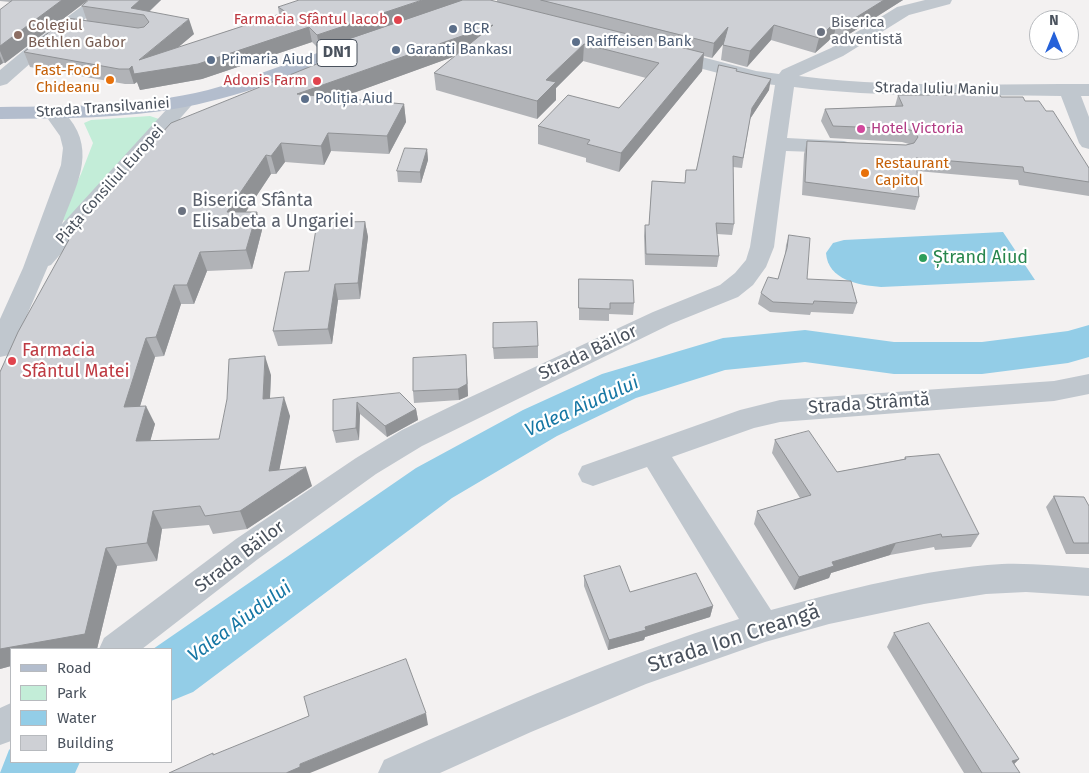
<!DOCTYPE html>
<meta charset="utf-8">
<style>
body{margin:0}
#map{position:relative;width:1089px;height:773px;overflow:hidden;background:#f3f1f1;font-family:"Fira Sans",sans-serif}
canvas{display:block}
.legend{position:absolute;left:10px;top:648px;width:162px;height:115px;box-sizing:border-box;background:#fff;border:1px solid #b7babe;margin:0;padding:6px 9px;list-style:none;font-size:15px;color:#4a525d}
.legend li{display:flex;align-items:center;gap:10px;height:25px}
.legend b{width:25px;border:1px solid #b7babe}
.north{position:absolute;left:1029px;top:10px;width:50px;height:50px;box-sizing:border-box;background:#fff;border:1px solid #b7babe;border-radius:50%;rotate:0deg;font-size:14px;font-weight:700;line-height:20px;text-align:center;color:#4a525d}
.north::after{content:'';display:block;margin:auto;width:18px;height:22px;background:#2561d9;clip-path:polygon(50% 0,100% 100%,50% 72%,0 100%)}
</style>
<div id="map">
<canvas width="1089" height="773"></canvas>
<ul class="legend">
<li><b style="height:6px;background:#b3bdcd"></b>Road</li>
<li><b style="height:14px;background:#c3edd8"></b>Park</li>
<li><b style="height:14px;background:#93cde7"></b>Water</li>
<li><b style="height:14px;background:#ced0d5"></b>Building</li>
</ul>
<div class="north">N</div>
</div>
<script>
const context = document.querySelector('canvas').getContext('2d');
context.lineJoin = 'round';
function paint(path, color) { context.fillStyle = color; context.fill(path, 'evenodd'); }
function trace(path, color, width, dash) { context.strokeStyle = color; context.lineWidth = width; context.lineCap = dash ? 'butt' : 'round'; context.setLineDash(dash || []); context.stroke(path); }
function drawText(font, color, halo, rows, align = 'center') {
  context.font = font + ' "Fira Sans",sans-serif'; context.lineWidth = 4.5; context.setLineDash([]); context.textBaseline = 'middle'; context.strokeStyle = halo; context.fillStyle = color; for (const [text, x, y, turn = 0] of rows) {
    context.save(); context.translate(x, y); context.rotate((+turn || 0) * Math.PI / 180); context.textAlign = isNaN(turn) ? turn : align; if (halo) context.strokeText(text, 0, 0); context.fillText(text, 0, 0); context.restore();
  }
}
const green = new Path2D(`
 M150,116L159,119L73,221L59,220L81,174L93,143L84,123L91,120Z`);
const water = new Path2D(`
 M1003,232L1035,280L881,287C858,285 828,280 826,253L833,243L844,240Z`);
const river = new Path2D(`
 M1089,325V357L1068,363L982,374H894L805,362L725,370L636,398L557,436L452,498L193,692L171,701V649H153L416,468L523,410L602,374L723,338L805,330L894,342H982L1068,331Z
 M11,748V762H80L75,773H0L9,750Z`);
const minor = new Path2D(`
 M90,0H109L42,53L7,84L0,86V70L30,45Z
 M925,0H952L950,4L909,15L843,56L799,76C895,88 993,84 1089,84V96H1081L1089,117V149L1082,147L1079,143L1061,96C972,95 882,98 794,87L787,138L844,141L851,143L854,147L851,151L844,153L786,151L774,247L766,267L753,285L738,297L671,324L422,446L376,474L258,559L142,649H99L104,638L236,539L356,458L402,430L464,400L653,312L720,285L735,273L746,260L750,247L775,85L756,83L661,58L658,54L661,50L667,48L756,71L779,74L782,70L831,48L897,7Z
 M184,96L191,98L194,102L191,106L51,265L48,266L13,348L9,355L0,357V319L23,268L61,165L63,148L60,136L43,112L46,108C57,105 62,109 69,118C97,153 75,187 62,224L177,98Z
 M1089,374V394L1054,401L780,422L754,428L672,457L771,610C846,590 924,569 1002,564C1031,563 1060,566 1089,568V596L1026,592L986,594L924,604L829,624L765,642L646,684L531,732L440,773H378L384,760C500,708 617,657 739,619L647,467L593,486L582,482L578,474L582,466L740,410L780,400L1054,381Z
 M11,703V741L0,745V708Z`);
const major = new Path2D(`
 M367,38L373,39L376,43L373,47C311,69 250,94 185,107C124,119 62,118 0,119V107C69,106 140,107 208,90C262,76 313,51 367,38Z`);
const wall = new Path2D(`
 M0,0H88L5,63H3L0,65V10L11,2L0,1Z
 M89,0H161L149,12L194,34L177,48L279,14L278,7L497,2V0H903L843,38L834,36L815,53L771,40L747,67L721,60L723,44L712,58L704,56L702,71L619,172L586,162V158L538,144V126L619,108L646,78L583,61L556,88V100L537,119L436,90L434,73L455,56L339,98L404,104L406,122L389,154L331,151L324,165L285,162L276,174H271L246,212L262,230L252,269L207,271L194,304H181L164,356L155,357L140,406L155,424L150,441L219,439L271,375L270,398L290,416L279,470L312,486L247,529L213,534L209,525L162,529L157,561L117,566L97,649H11V666L0,669L100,201L332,58L330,47L320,50L312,42L202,79L140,90L137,82L134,84H125L30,67L24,52L87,21L82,6Z
 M737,71L769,90L750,119L742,168L733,167L734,224L732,235L717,234L719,256L717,267L645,265L644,236L645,225H649L652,181L685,183L686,170H696Z
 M963,91L1025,101L1046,111L1089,168V196L1019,185L1018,180L917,171L919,197L915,210L802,195L804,154L807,141L906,145L909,144L902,142L830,138L821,121L825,109L895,106L898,95H948V93L962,94Z
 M427,149L428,160L421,183L398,182L397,171Z
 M365,222L368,237L360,299L338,300L332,344L278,346L273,331L309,271Z
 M789,235L807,279L857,303L853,314L811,312L810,315L770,312L758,304L761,293L778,279L785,255L786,245Z
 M579,279L634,303L633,315L609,314V321L579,320Z
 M538,346V358L494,359L493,348Z
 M466,355L468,396L459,400L414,403L413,391Z
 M333,400L416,409L418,420L387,437L360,414L359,440L336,443L333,431Z
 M775,440L837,472L904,459L905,457L979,534L971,547L935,550L934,547L890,555L831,573L829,578L794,590L754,524L757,511L800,498L772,453Z
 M1054,496L1089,506V554H1066L1046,507Z
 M584,576L630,592L713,606L710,617L645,637L644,640L608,650L584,586Z
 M894,633L1019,759L1014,764L1020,773H964L887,647Z`);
const shadedWall = new Path2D(`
 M62,0H88L5,63L0,51V46Z
 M140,0H161L145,15L131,8Z
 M422,0H468L329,46L330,47L320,50L317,35Z
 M884,0H903L843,38L847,23Z
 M189,19L194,34L149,72L309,27L312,42L202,79L140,90L137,82L134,84L129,69Z
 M837,20L834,36L815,53L819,38Z
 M493,25L494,42L301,112L297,94Z
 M774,25L771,40L747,67L750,51Z
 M728,27L725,42L712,58L714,43Z
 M584,44L583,61L556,88V100L537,119V101L546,80Z
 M704,53L702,71L619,172L621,153Z
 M0,56L3,63L0,65Z
 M771,79L769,90L750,119L752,108Z
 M404,104L406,122L389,154L387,136Z
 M328,133L331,151L324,165L321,146Z
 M281,143L285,162L276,174L271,156Z
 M427,149L428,160L421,183L420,172Z
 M266,155L271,174L233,231L227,212Z
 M257,212L262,230L252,269L246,250Z
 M365,222L368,237L360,299L358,283Z
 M200,252L207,271L194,304L187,285Z
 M335,284L338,300L332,344L328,329Z
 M174,285L181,304L164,356L156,337Z
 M146,338L155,357L134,426L124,407Z
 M466,355L468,396L459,400L458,389Z
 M265,356L271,375L269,418L263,399Z
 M284,397L290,416L276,487L306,467L312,486L247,529L240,511L269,471Z
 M357,402L360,414L359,440L356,428Z
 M146,406L155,424L145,460L136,441Z
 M416,409L418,420L387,437L385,426Z
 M153,511L162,529L157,561L147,543Z
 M896,543L890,555L831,573L829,578L794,590L799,577L832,562Z
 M106,548L117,566L97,649H11V666L0,669V649Z
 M713,606L710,617L645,637L644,640L608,650L609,640L645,627Z
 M426,713L428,725L310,773H286L300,764Z
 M1019,759L1007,771L1012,761Z`);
const building = new Path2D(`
 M13,0H62L0,46V10Z
 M89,0H140L131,8L189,19L139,60L286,12L278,7L299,0H422L317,35L309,27L198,64L134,74L132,66L129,69H119L24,52L67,18L138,28L144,27L149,22L144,15L82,6Z
 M463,0H490L704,53L621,153L587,144L590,140L538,126L568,95L619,108L659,63L584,44L546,80L556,82L537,101L434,73L493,25L297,94L404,104L387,136L328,133L321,146L281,143L271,156L266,155L227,212H257L246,250L200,252L187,285H174L156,337L146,338L124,407L146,406L136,441L219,439L227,399L229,359L265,356L263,399L284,397L269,471L306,467L240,511L205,516L200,506L153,511L147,543L106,548L85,634L0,649V372L18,332L82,216L93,200L100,201L171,123L339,55L329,46Z
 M541,0H884L847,23L837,20L819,38L774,25L750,51L723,45L728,27L714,43Z
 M719,65L737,69L736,71L771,79L752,108L743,158L733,156L734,224L716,223L719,256L646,254L645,225H649L652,181L685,183L686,170H696Z
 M963,91H997L1001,97H1023L1025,101H1039L1046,111H1053L1089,168V182L1024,172L1023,167L916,158L919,197L805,182L807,141L906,145L914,143L918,137L914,131L906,129L833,126L825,109L903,106L898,95H949L948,93L965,94Z
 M405,148L427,149L420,172L397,171Z
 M365,222L358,283L335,284L328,329L273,331L285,272L309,271L317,223Z
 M789,235L810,238L807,279L851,281L857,303L814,301L813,304L773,302L761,293L768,277L778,279L787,248Z
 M579,279L633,280L634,303H610V309L579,308Z
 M537,322L538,346L493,348V323Z
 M466,355L467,384L458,389L413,391V358Z
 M400,393L416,409L385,426L357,402L356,428L333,431V400Z
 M809,431L837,472L906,459L905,457L939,454L979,534L942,537L941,534L896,543L832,562L834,566L799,577L757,511L811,495L775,440Z
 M1054,496L1084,497L1089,506V543H1074Z
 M620,566L630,592L696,573L713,606L645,627L646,630L609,640L584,576Z
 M929,623L1019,759L1012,761L1020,773H982L894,633Z
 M406,659L426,713L300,764V767L286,773H169L213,753V755L309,716L304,697Z`);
const markers = [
 [398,20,5,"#e0444e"],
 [453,29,5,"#5c6f8a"],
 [821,32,5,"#6b7280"],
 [18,35,5,"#8d6e63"],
 [576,42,5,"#5c6f8a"],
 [396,50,5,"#5c6f8a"],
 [211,60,5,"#5c6f8a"],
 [110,80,5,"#e8710a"],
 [317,81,5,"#e0444e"],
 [305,99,5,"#5c6f8a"],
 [861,129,5,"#d1479c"],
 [865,173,5,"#e8710a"],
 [182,211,5,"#6b7280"],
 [923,258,5,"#2e9e5b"],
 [12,361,5,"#e0444e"]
];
const farHealthnames = [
 ["Farmacia Sfântul Iacob",388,20],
 ["Adonis Farm",307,81]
];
const farWorshipnames = [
 ["Biserica",831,23],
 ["adventistă",831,40]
];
const farEducationnames = [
 ["Colegiul",28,26],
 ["Bethlen Gabor",28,43]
];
const farServicenames = [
 ["BCR",463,29],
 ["Raiffeisen Bank",586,42],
 ["Garanti Bankası",406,50],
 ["Primaria Aiud",221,60],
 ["Poliția Aiud",315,99]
];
const farFoodnames = [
 ["Fast-Food",100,71],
 ["Chideanu",100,88],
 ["Restaurant",875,164,"left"],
 ["Capitol",875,181,"left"]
];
const farStreetnames = [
 ["Strada Iuliu Maniu",937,89,1],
 ["Strada Transilvaniei",103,108,-4],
 ["Piața Consiliul Europei",110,185,-48]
];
const farHotelnames = [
 ["Hotel Victoria",871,129]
];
const shields = [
 [337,53,40]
];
const shieldNames = [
 ["DN1",337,53]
];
const worshipNames = [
 ["Biserica Sfânta",192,201],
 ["Elisabeta a Ungariei",192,222]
];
const leisureNames = [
 ["Ștrand Aiud",933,258]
];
const healthNames = [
 ["Farmacia",22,351],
 ["Sfântul Matei",22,372]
];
const streetNames = [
 ["Strada Băilor",588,353,-25],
 ["Strada Strâmtă",869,404,-4],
 ["Strada Băilor",240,557,-37]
];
const waterNames = [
 ["Valea Aiudului",582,407,-24],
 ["Valea Aiudului",240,622,-36]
];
const nearStreetnames = [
 ["Strada Ion Creangă",734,639,-18]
];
paint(green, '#c3edd8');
paint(water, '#93cde7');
paint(river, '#93cde7');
paint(minor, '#c0c7ce');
paint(major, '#b3bdcd');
paint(wall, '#b1b3b7');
paint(shadedWall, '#909295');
paint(building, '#ced0d5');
trace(building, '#909295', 1);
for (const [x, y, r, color] of markers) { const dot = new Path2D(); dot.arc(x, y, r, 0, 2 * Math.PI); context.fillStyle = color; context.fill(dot); trace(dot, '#fff', 2); }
drawText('15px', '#be3a42', '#fff', farHealthnames, 'right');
drawText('15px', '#5b616d', '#fff', farWorshipnames, 'left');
drawText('15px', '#785e54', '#fff', farEducationnames, 'left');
drawText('15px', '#4e5e75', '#fff', farServicenames, 'left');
drawText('15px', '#c56008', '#fff', farFoodnames, 'right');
drawText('15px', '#4a525d', '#fff', farStreetnames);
drawText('15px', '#b23c85', '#fff', farHotelnames, 'left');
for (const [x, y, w] of shields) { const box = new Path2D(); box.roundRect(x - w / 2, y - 13.5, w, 27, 4); context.fillStyle = '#fff'; context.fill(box); trace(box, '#4a525d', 1); }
drawText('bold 16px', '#4a525d', null, shieldNames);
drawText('18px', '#5b616d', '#fff', worshipNames, 'left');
drawText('18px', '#27864d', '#fff', leisureNames, 'left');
drawText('18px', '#be3a42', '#fff', healthNames, 'left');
drawText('18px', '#4a525d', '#fff', streetNames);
drawText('italic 19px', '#1677a4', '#fff', waterNames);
drawText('21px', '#4a525d', '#fff', nearStreetnames);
</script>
